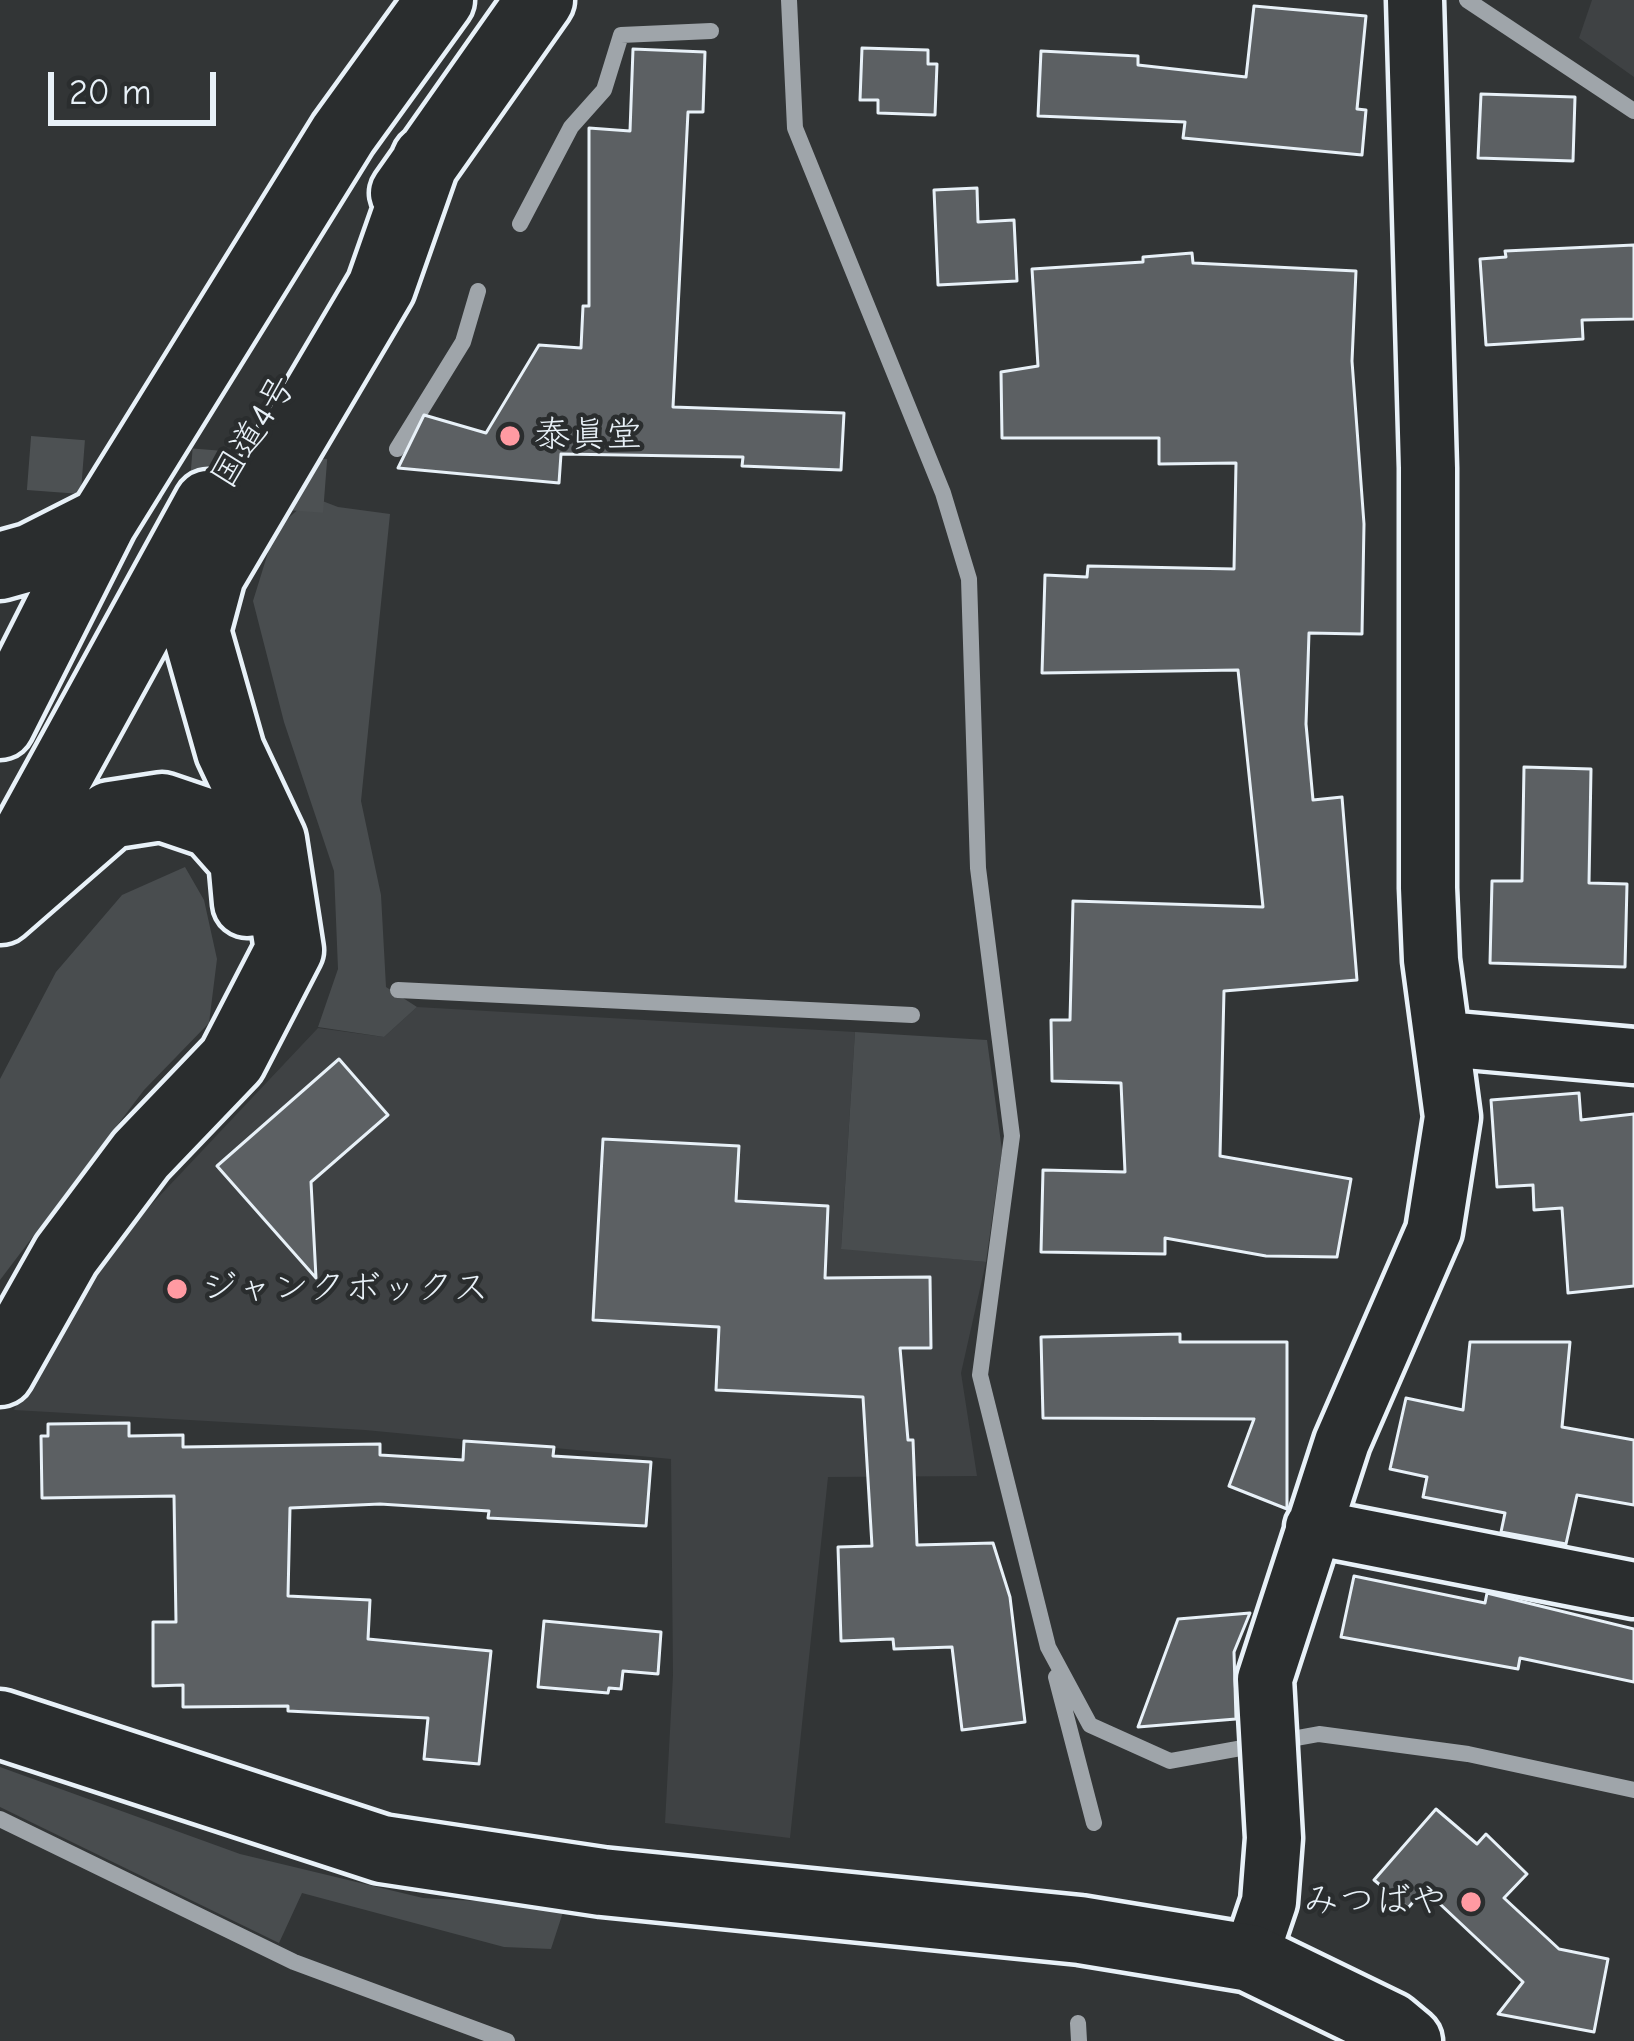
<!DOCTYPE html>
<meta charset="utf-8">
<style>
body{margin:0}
#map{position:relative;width:1634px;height:2041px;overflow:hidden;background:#323536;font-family:"Comic Neue",sans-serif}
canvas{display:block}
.scale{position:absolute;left:48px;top:72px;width:168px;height:54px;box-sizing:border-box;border:6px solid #e8f1f8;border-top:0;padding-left:15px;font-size:36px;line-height:42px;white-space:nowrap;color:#e8f1f8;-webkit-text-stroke:9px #2a2d2e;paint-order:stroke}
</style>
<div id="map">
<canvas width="1634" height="2041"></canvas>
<div class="scale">20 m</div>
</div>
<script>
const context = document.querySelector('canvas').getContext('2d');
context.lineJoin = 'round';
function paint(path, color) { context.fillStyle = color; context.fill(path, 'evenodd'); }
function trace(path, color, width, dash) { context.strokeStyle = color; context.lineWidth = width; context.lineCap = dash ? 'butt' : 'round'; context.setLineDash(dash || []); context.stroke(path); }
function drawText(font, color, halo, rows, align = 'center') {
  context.font = font + ' "Comic Neue","Klee One",sans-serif'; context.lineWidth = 9; context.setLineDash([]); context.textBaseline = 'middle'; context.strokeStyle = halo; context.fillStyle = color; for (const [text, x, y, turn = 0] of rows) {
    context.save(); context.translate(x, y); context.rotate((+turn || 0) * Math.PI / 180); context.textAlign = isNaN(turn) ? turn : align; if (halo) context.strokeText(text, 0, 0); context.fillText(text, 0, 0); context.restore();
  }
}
const built = new Path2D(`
 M1592,0H1634V77L1579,38Z
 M417,1007L855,1032L841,1248L986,1262L961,1373L977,1476L828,1477L790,1838L665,1823L673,1675L671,1459L365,1430L14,1410L60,1317L118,1240L318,1028L384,1037Z`);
const green = new Path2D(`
 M312,497L338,507L390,514L361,801L381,895L386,987L417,1007L384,1037L318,1027L338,969L334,871L284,722L253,601L275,530Z
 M185,867L204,900L217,959L209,1023L144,1090L0,1280V1079L56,972L122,895Z
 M855,1032L987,1040L1002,1150L986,1262L841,1249Z
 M0,1767L240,1854L423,1898L565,1906L551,1949L504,1947L302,1893L279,1943L0,1807Z`);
const stream = new Path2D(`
 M789,0L795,128L943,493L969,579L978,868L1012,1136L980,1375L1048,1647L1090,1725L1170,1761L1319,1734L1468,1754L1634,1790
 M1467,0L1634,111
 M520,224L571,127L604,90L621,35L711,31
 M397,449L463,342L478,291
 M398,990L912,1015
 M1056,1677L1094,1823
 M0,1819L294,1962L507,2041
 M1078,2023L1079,2041`);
const building = new Path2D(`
 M1254,6L1366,16L1357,109L1366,110L1362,155L1183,138L1185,122L1038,116L1041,51L1138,56V65L1246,77Z
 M862,48L928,50V64H937L935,115L878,113V100H860Z
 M633,49L705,52L703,112H688L673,407L844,413L841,470L742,466L743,457L561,454L559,483L398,468L424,415L486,433L539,345L581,348L583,306H589V128L630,131Z
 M1481,94L1575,97L1573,161L1478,158Z
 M977,188L978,222L1014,220L1017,281L938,285L934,190Z
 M1634,245V319L1582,320L1583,339L1486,345L1480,259L1506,257L1505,251Z
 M1192,253L1193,263L1356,271L1352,361L1364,524L1362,634L1309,633L1306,724L1313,800L1342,797L1357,980L1224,991L1220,1156L1351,1179L1337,1257L1266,1256L1165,1238V1254L1041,1252L1043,1170L1125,1172L1121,1083L1052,1081L1051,1020H1070L1073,901L1263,907L1238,670L1042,673L1045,575L1087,577L1088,566L1234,569L1236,463L1159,464V438H1002L1001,372L1038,366L1032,269L1143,262V257Z
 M1524,767L1591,769L1589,883L1627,884L1625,967L1490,963L1492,881H1522Z
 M339,1059L388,1115L311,1182L316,1278L217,1166Z
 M1579,1093L1581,1120L1634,1114V1286L1568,1293L1562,1208L1534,1210L1533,1185L1497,1187L1491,1100Z
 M603,1139L739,1146L736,1201L828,1206L825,1278L930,1277L931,1348H900L908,1440H913L917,1545L993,1543L1010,1597L1025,1722L962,1730L952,1647L894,1649L893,1639L841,1641L838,1547L872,1546L863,1397L716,1390L719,1327L593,1320Z
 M1180,1334V1342H1287V1509L1229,1486L1254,1419L1043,1418L1041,1337Z
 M1470,1342H1570L1562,1427L1634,1440V1505L1577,1495L1566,1544L1501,1532L1505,1513L1423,1497L1427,1477L1390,1469L1406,1398L1463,1410Z
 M129,1423V1436L183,1435V1447L380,1444V1455L463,1460L464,1441L554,1447L553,1456L651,1462L646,1526L488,1518L489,1511L380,1504L290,1508L288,1596L370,1600L368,1639L491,1651L479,1764L424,1759L428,1718L288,1711V1706L183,1707V1685L153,1686V1622H176L174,1496L42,1498L41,1436H48V1424Z
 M1354,1576L1485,1603L1487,1593L1634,1629V1682L1520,1658L1518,1669L1341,1637Z
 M1250,1613L1234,1652L1236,1719L1138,1727L1178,1619Z
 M544,1621L661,1632L658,1674L623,1671L621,1689L609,1688L608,1693L538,1687Z
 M1436,1809L1477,1844L1486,1834L1527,1874L1504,1898L1559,1949L1608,1959L1594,2032L1498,2014L1523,1982L1424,1889L1408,1908L1374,1880Z`);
const minorTunnel = new Path2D(`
 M29,463L339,487`);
const minor = new Path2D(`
 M1445,1039L1634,1056
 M1313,1527L1634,1590
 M1250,1958L1269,1902L1274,1838L1265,1679L1342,1442L1434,1231L1452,1117L1431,960L1428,888V468L1415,0`);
const tertiary = new Path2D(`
 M0,1724L382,1849L602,1882L1080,1930L1250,1958L1390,2026L1408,2041`);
const trunk = new Path2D(`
 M404,193L540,0
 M0,566L32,557L103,521
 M0,725L103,521L343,134L440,0
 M0,883L208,504
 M1,910L110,815L162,807L212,824L243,859L247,903
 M0,1372L66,1255L141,1155L232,1060L289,950L272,840L230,751L196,631L211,575L381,287L426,159`);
const markers = [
 [510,436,12,"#ff9aa2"],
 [177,1289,12,"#ff9aa2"],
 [1471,1902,12,"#ff9aa2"]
];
const streetNames = [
 ["国道4号",254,432,-58]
];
const poiNames = [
 ["泰眞堂",534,436],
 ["ジャンクボックス",201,1289],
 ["みつばや",1447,1902,"right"]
];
paint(built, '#3f4244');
paint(green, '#494d4f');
trace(stream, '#9fa5aa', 16);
paint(building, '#5c6063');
trace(building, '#e8f1f8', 3);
trace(minorTunnel, '#4d5153', 54, [54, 27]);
trace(minor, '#e8f1f8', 63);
trace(tertiary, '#e8f1f8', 75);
trace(trunk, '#e8f1f8', 75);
trace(minor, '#2a2d2e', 54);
trace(tertiary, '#2a2d2e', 66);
trace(trunk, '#2a2d2e', 66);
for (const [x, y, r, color] of markers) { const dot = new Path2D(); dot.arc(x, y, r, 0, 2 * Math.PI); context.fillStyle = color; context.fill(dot); trace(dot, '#2a2d2e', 4.5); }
drawText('36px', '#e8f1f8', '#2a2d2e', streetNames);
drawText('36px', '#e8f1f8', '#2a2d2e', poiNames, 'left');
</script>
